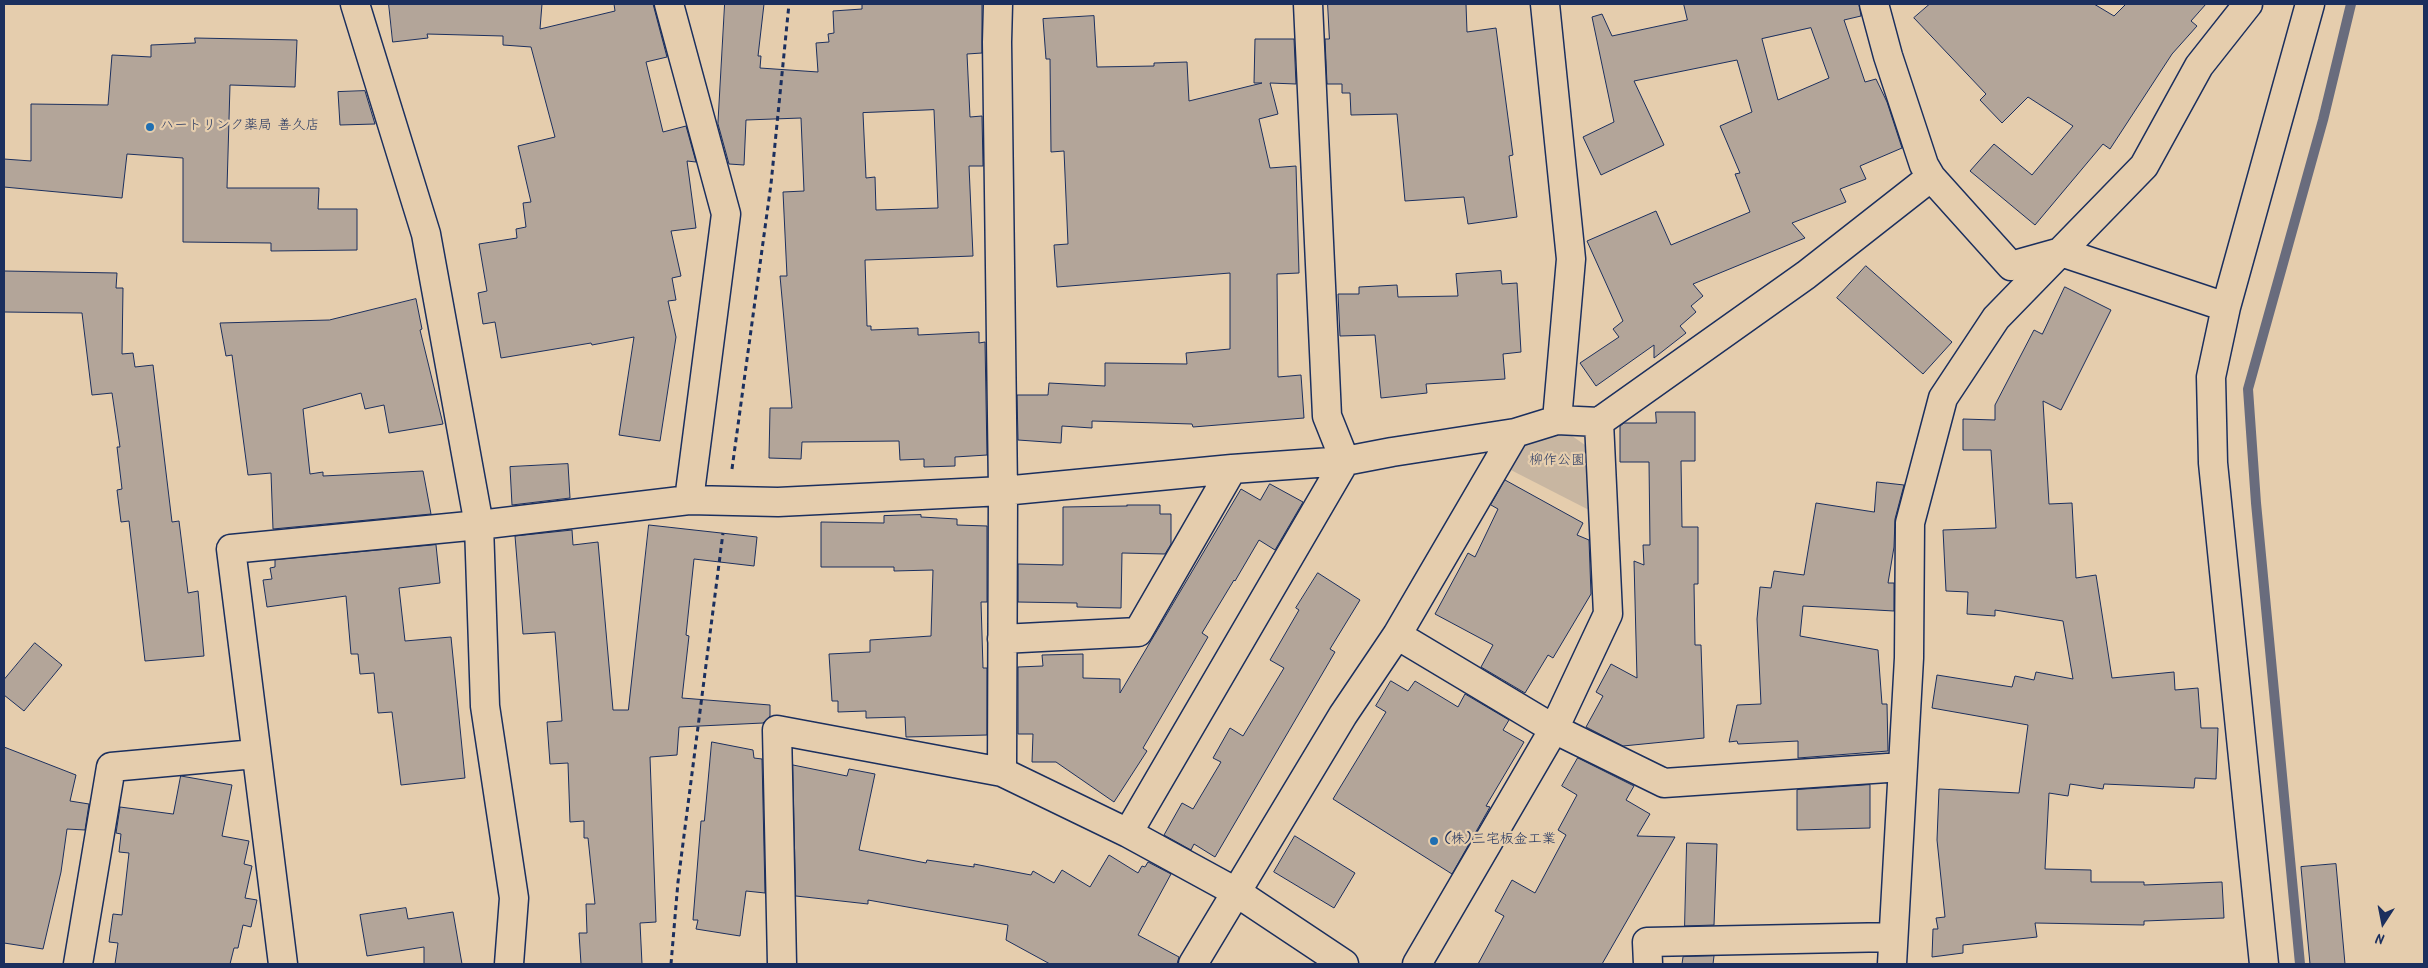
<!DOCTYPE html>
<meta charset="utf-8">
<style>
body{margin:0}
#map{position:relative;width:2428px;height:968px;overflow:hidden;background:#e5cdad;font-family:Kalam,sans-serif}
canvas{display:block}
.frame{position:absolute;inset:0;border:5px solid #1b2f5e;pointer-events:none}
.north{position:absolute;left:2358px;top:898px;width:50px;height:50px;-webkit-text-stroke:4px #e5cdad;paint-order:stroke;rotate:191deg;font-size:14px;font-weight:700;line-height:20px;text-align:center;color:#1b2f5e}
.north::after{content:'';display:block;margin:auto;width:18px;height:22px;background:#1b2f5e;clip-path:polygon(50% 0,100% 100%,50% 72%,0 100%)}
</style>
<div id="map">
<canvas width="2428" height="968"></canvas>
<div class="frame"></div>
<div class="north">N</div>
</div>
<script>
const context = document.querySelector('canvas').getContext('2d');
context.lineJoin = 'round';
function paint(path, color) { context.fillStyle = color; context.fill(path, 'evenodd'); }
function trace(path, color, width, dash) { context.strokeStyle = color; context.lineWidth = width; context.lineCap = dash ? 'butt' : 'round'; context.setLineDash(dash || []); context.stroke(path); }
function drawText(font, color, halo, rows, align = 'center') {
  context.font = font + ' Kalam,"Klee One",sans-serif'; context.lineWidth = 4.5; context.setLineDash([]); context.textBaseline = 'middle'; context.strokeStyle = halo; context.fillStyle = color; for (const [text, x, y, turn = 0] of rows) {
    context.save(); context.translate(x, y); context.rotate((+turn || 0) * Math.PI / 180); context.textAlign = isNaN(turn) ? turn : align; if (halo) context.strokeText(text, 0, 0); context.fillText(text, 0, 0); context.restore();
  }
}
const green = new Path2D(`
 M1565,431L1585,445L1589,510L1507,468L1528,439Z`);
const stream = new Path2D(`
 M2300,964L2256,503L2248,389L2323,120L2351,4`);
const building = new Path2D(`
 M389,4H542L540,29L615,11L614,4H653L667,57L646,62L663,132L686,126L696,162L687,161L696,228L671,231L681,276L672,278L676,300L668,301L676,337L660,441L619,435L634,337L592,345L591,343L501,358L495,322L483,324L478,293L487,291L479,244L517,238L516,229L526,227L523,203L531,202L518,146L555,137L531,47L503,45V36L427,34L428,38L393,42Z
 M725,4H764L758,56H761L760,68L818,72L816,43L829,42L828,34L834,33L833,11L862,9V4H982V53L967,54L970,117L982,116L983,166H969L973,256L865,260L867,326H871V330L918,328V335L979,332V343L985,342L987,455L955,457V466L924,467V459L900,460L899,441L802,442L801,459L769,458L770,408H792L780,276H787L783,192L804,191L801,118L746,120L744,165L729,164L718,124ZM934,110L938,208L876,210L875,177L866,178L863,113Z
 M1328,4H1466L1467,32L1496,28L1513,155L1509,156L1517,217L1468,224L1464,197L1405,201L1397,114L1351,115L1350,93H1342V84H1327L1325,39H1329Z
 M1684,4H1859L1861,16L1844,20L1865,82L1876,79L1887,102L1902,148L1860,166L1866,179L1840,189L1846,202L1792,223L1805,238L1693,284L1703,296L1691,306L1696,312L1680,326L1686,333L1654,358V345L1596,386L1580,363L1619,337L1613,329L1623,321L1587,241L1656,211L1671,245L1750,212L1735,174L1740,173L1720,126L1752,112L1737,60L1634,81L1664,145L1601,175L1583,137L1614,122L1592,17L1602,14L1612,36L1687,20ZM1811,28L1829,78L1778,100L1762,39Z
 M1930,4H2094L2114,16L2126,4H2206L2191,21L2197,26L2172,54L2110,149L2103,144L2035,225L1970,171L1994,144L2032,175L2073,126L2028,97L2002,123L1980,100L1986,94L1914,18Z
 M1094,16L1097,67L1154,66V63L1187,62L1189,101L1262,83H1254L1255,39H1294L1296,84L1270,83L1278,114L1259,119L1270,168L1296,166L1299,273L1277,274L1278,377L1301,375L1304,418L1193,427L1192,424L1092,421V428L1062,426L1061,443L1018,440L1017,395H1048L1049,383L1105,386V363L1187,364L1186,353L1230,349V273L1057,287L1054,245L1068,244L1064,151L1051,152L1050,59H1046L1043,19Z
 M195,38L297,40L295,87L230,85L227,188H319L318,209H357V250L271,251V243L183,242V158L127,154L122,198L4,187V159L31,161V104L108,105L112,55L151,57V45L195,43Z
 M365,91L375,124L340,125L338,92Z
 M1866,266L1952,342L1923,374L1837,298Z
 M4,271L117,273L116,288H123L122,354L133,353L135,367L153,365L172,522L179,521L188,593L198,591L204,656L145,661L129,521L121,522L117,490L122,489L117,447H120L112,393L92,395L82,313L4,312Z
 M1501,271L1502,284L1517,283L1521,352L1503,354L1505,379L1426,384L1427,393L1381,398L1375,335L1340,336L1338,294H1359V287L1397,285L1398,297L1458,296L1456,274Z
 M2065,287L2111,310L2061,410L2043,401L2049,504L2072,503L2076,578L2096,575L2112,678L2174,672L2175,690L2198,688L2201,728H2218L2216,779L2195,778L2194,788L2104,784L2103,789L2070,784L2068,796L2049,793L2045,869L2091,870V882H2144V885L2222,882L2224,918L2144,921V925L2035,923L2037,937L1963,945V953L1932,957L1933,929H1938L1936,918L1945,917L1937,840L1939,789L2019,793L2028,725L1932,708L1937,675L2012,687L2015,676L2034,680L2036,672L2073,679L2063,621L1995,610V616L1967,614L1968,592L1946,591L1943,530L1996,528L1991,450H1963V419L1995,420V405L2034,330L2042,334Z
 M416,299L422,329L420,330L443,424L389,433L384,405L365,409L361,393L303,409L310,474L323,472V476L423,471L431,514L273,529L271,473L248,475L232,355L226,356L220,323L329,320Z
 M1656,412H1695V461H1681L1682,527H1698V584H1694L1695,645H1701L1704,738L1623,746L1586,727L1603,696L1596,692L1611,664L1637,678L1634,561L1644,565L1643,545H1650L1649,462H1620V426L1624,423H1656Z
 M568,464L570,498L512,505L510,467Z
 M1505,480L1583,523L1577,535L1589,540L1591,594L1553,658L1548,655L1525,693L1481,667L1493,645L1435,614L1468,553L1475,557L1498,509L1491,505Z
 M1877,482L1904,485L1895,519L1894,547L1888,583H1894V611L1803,606L1800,636L1878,650L1882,704H1887L1888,751L1798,758V741L1738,744L1737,741L1729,742L1737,705L1761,704L1757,619L1760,587L1771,588L1774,571L1804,575L1816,503L1874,512Z
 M1270,484L1303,502L1275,550L1259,540L1235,581L1234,580L1202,633L1208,637L1143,748L1147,751L1114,802L1056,762H1032L1033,734H1018V667L1043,666L1042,655L1083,654V678L1120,679V693L1241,489L1260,500Z
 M1127,505H1160V514H1171V544L1165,554L1122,553L1121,608L1077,607V603L1018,602V564L1063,565V507L1127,506Z
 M921,515V517L957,519V525L987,526V602H981L983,668H987V735L906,737L905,717L866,718V711L838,712V701H832L829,654L870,652V640L931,636L933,570L894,571V567H821V522L884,523V516Z
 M649,525L757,537L754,566L694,559L686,635L689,636L682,698L770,705V716L763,723L679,727L677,755L650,757L656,922L640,923L642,964H581L579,933H587L586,904H595L588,838H584V821L570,822L568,763L550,764L547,722L562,721L555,632L523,634L515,536L572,530L573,545L598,542L613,710H628Z
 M436,545L440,583L399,588L405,641L451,637L465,778L401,785L392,712L378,713L374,673L360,674L358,654H351L346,596L267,607L263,580L272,579L270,568L275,567V560Z
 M1318,573L1360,600L1330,649L1335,652L1215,857L1194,844L1191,850L1164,835L1182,803L1193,809L1221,762L1213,758L1230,728L1243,736L1284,668L1270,660L1299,610L1296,608Z
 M35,643L62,665L24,711L4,695V680Z
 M1391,681L1408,691L1415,681L1458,707L1465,694L1509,720L1503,730L1524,742L1486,806L1490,807L1452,874L1333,799L1386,712L1376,706Z
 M712,742L753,750L754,758L762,759L765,893L746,891L740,936L696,929L698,920H693L701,821H704Z
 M4,747L76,775L70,801L89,804L85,830L67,829L61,872L43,949L4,943Z
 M1578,758L1634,786L1626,800L1650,814L1637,836L1675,837L1602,964H1478L1504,916L1495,911L1512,880L1535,893L1566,835L1558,830L1577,795L1562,786Z
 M793,765L847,776L849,769L875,774L859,850L926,863L927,860L974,867V864L1031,875L1033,871L1054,883L1062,870L1090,887L1109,855L1138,873L1142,866L1145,867L1148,862L1171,874L1138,935L1179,957L1177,964H1050L1006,940L1008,925L868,900V904L796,896Z
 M181,776L232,785L222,836L249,841L244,864L252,866L245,898L257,900L251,927L243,925L238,948H234L230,964H115L118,943L109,942L113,914L122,915L129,853L119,852L121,834L116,833L120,807L173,814Z
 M1870,785V828L1797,830V790Z
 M1295,836L1355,873L1334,908L1274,872Z
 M1687,843L1717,844L1714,925L1685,926Z
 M2336,864L2345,964H2310L2301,867Z
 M406,908L408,919L453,912L462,964H424V947L367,956L360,915Z
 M1714,956L1713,964H1682L1683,957Z`);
const path = new Path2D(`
 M732,469L771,184L789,4
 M671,964L678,882L723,533`);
const minor = new Path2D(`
 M355,4L426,234L479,525L485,706L514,898L509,964
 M669,4L726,214L689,500
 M1308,4L1327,416L1345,461
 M1545,4L1571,259L1557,420
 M1874,4L1888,56L1924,165L1931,177L2011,266L2061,252L2226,307
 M1397,635L1554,729L1664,783L1902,767
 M1002,639L1138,632L1232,469
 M1002,772L1128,833L1236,892L1344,964
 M1128,833L1345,461
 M78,964L111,767L255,754
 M283,964L231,549L479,525L689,500L778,502L1003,491L1232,469L1345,461L1392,452L1515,433L1557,420L1599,422L1806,275L1931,177
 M782,964L777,730L1002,772L1003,491L997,42L998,4
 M1193,964L1343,715L1397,635L1515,433
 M1417,964L1554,729L1608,614L1599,422
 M1648,964L1647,942L1893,937
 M1892,964L1909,658L1910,523L1943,398L1996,318L2144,166L2199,66L2248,4
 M2264,964L2213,463L2211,377L2226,307L2310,4`);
const markers = [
 [150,127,5,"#1f6fb2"],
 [1434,841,5,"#1f6fb2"]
];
const poiNames = [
 ["ハートリンク薬局 善久店",160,127],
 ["(株)三宅板金工業",1444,841]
];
const parkNames = [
 ["柳作公園",1557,462]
];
paint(green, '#c8b6a1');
trace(stream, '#696c7d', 10);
paint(building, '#b3a599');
trace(building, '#1b2f5e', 1);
trace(minor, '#1b2f5e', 31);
trace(path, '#1b2f5e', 3, [5, 4]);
trace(minor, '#e5cdad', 28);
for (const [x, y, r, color] of markers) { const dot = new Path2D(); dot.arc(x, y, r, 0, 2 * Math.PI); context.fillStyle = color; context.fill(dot); trace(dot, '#e5cdad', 2); }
drawText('14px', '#1b2f5e', '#e5cdad', poiNames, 'left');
drawText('14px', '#2c3c65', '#e5cdad', parkNames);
</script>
